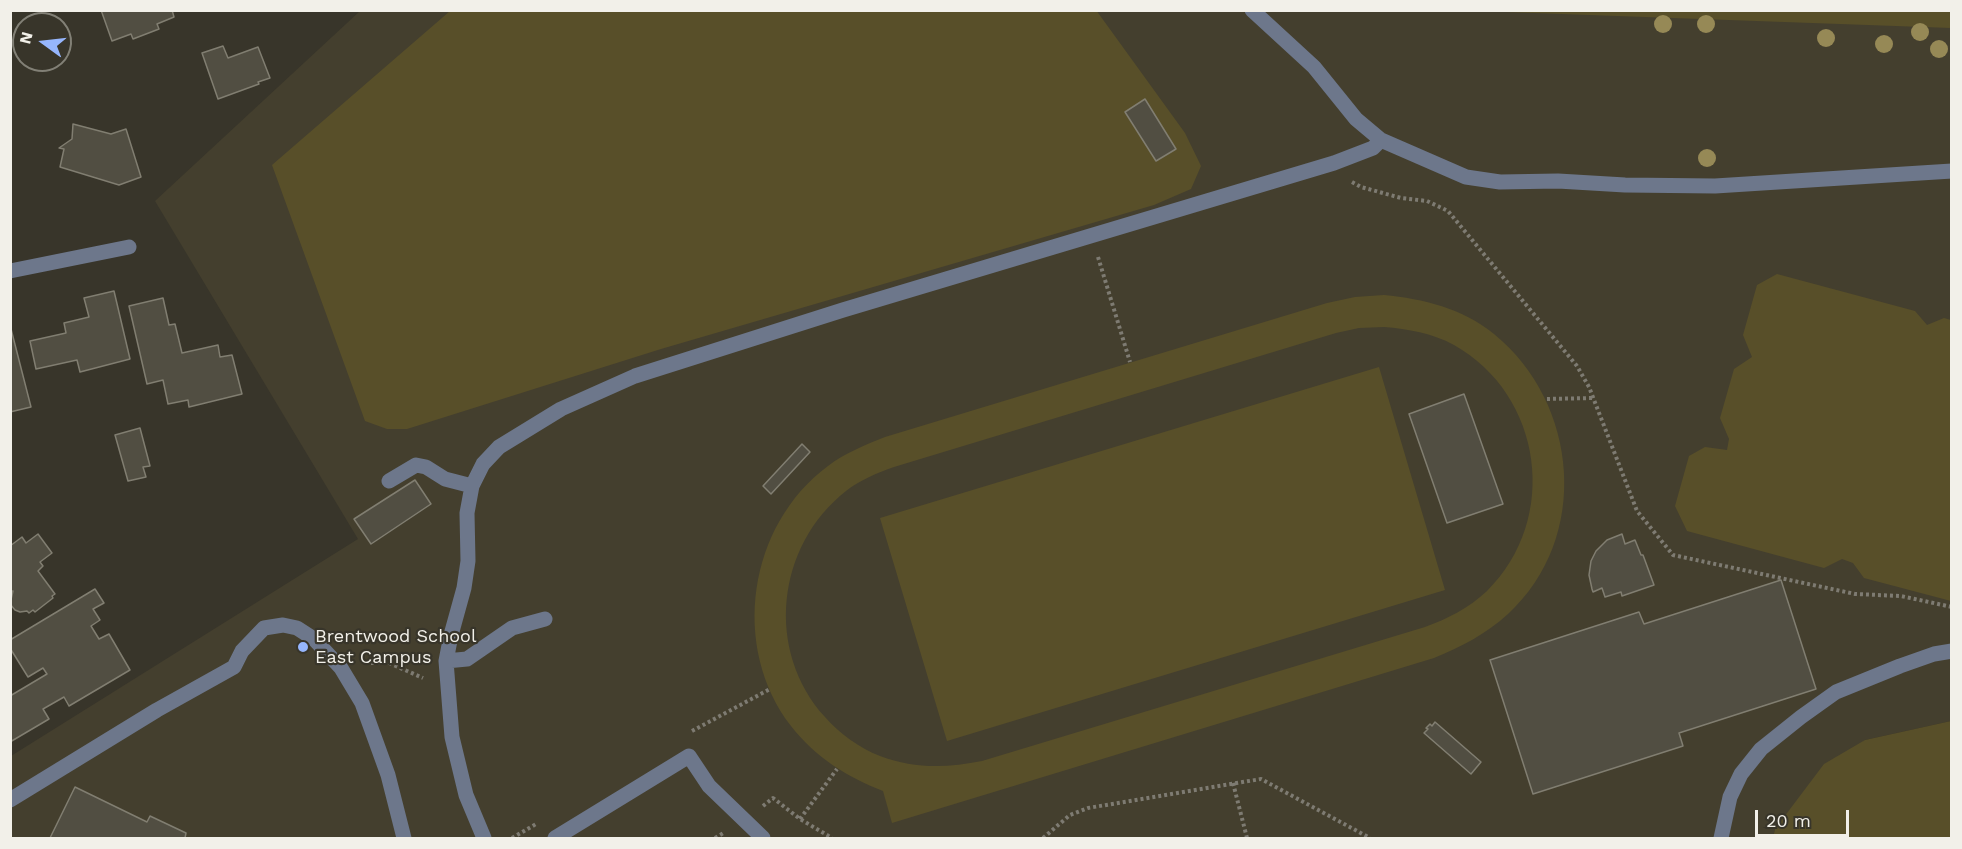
<!DOCTYPE html>
<style>
body{margin:0}
#map{position:relative;width:1962px;height:849px;overflow:hidden;background:#38352a;font-family:"Work Sans",sans-serif}
canvas{display:block}
.frame{position:absolute;inset:0;border:12px solid #f2f0e9;pointer-events:none}
.north{position:absolute;left:12px;top:12px;width:60px;height:60px;box-sizing:border-box;background:#38352a;border:2px solid #828076;border-radius:50%;rotate:285deg;font-size:16px;font-weight:700;line-height:24px;text-align:center;color:#f2f0e9}
.north::after{content:'';display:block;margin:auto;width:21px;height:27px;background:#96b6fd;clip-path:polygon(50% 0,100% 100%,50% 72%,0 100%)}
.scale{position:absolute;left:1755px;top:810px;width:94px;height:27px;box-sizing:border-box;border:3px solid #f2f0e9;border-top:0;padding-left:8px;font-size:18px;line-height:21px;white-space:nowrap;color:#f2f0e9;-webkit-text-stroke:4px #38352a;paint-order:stroke}
</style>
<div id="map">
<canvas width="1962" height="849"></canvas>
<div class="frame"></div>
<div class="north">N</div>
<div class="scale">20 m</div>
</div>
<script>
const context = document.querySelector('canvas').getContext('2d');
context.lineJoin = 'round';
function paint(path, color) { context.fillStyle = color; context.fill(path, 'evenodd'); }
function trace(path, color, width, dash) { context.strokeStyle = color; context.lineWidth = width; context.lineCap = dash ? 'butt' : 'round'; context.setLineDash(dash || []); context.stroke(path); }
function drawText(font, color, halo, rows, align = 'center') {
  context.font = font + ' "Work Sans",sans-serif'; context.lineWidth = 4.5; context.setLineDash([]); context.textBaseline = 'middle'; context.strokeStyle = halo; context.fillStyle = color; for (const [text, x, y, turn = 0] of rows) {
    context.save(); context.translate(x, y); context.rotate((+turn || 0) * Math.PI / 180); context.textAlign = isNaN(turn) ? turn : align; if (halo) context.strokeText(text, 0, 0); context.fillText(text, 0, 0); context.restore();
  }
}
const built = new Path2D(`
 M360,11H1951V721L1865,740L1775,829L1773,838H11V756L358,539L155,201Z`);
const green = new Path2D(`
 M1096,10L1185,133L1201,166L1191,189L1154,205L661,349L407,429H387L365,421L272,165L450,11Z
 M1951,10V28L1478,11V10Z
 M1777,274L1915,311L1927,325L1944,318L1951,320V601L1864,578L1853,563L1842,559L1824,568L1687,531L1675,506L1689,456L1705,447L1727,450L1729,439L1720,418L1734,369L1752,357L1743,335L1757,285Z
 M1384,295C1424,299 1462,308 1494,334C1579,403 1591,538 1508,614C1486,634 1461,647 1434,658L892,823L883,791C847,777 815,757 791,726C730,647 748,525 828,466C845,453 865,445 885,437L1327,303L1355,297ZM1384,327C1408,329 1432,333 1454,345C1543,395 1560,519 1487,591C1469,608 1447,619 1425,627L982,761C947,768 914,769 880,756C859,748 839,733 825,717C765,651 776,546 846,491C860,480 877,473 894,467L1336,333L1359,328Z
 M1379,367L1445,590L947,741L880,518Z
 M1951,721V838H1773L1775,829L1824,764L1865,740Z`);
const building = new Path2D(`
 M101,10H172L174,17L157,24L159,29L133,39L131,34L112,41Z
 M223,46L228,58L258,47L270,78L258,82L259,84L218,99L202,53Z
 M1145,99L1176,149L1156,161L1125,112Z
 M73,124L111,134L126,129L141,177L119,185L60,167L64,149L59,148L72,139Z
 M114,291L130,359L80,372L77,360L36,369L30,341L66,333L64,323L89,317L84,298Z
 M163,298L169,325L175,324L182,353L218,345L220,357L232,355L242,394L189,407L188,400L168,404L163,380L147,384L129,306Z
 M10,325L31,407L10,412Z
 M1464,394L1503,504L1447,523L1409,414Z
 M140,428L150,466L143,467L146,477L128,481L115,435Z
 M802,444L810,452L771,494L763,486Z
 M415,480L431,504L371,544L354,519Z
 M38,534L52,553L40,562L43,566L38,571L55,594L52,596L53,598L35,612L33,610L29,613L27,611L20,612L15,610L10,604L13,591H10V546L22,537L26,543Z
 M1622,534L1625,544L1635,540L1641,555H1643L1654,585L1622,596L1621,592L1605,597L1602,588L1593,592L1592,589L1589,575L1591,561L1596,551L1607,540Z
 M1781,580L1816,689L1679,733L1683,746L1533,794L1490,660L1639,612L1644,624Z
 M95,589L104,603L93,609L100,620L91,626L99,639L109,634L130,670L69,706L64,697L43,709L49,719L10,742V696L47,674L43,668L28,677L10,648V640Z
 M1435,722L1481,762L1471,774L1424,733L1428,729L1426,728L1430,724L1432,726Z
 M75,787L147,822L150,816L186,833L185,838H50Z`);
const path = new Path2D(`
 M1352,182L1361,187L1401,198L1427,201L1448,211L1577,366L1589,387L1637,511L1673,555L1855,594L1901,596L1952,607
 M1098,257L1130,362
 M1547,399L1593,398
 M365,663H389L423,678
 M692,731L770,689
 M1233,783L1247,838
 M763,806L773,798L800,819L832,838
 M800,819L837,769
 M512,838L536,824
 M715,838L725,832
 M1043,838L1070,815L1088,808L1261,779L1370,838`);
const minor = new Path2D(`
 M1252,10L1314,67L1356,119L1381,140L1466,177L1500,182L1558,181L1625,185L1715,186L1952,171
 M10,271L129,247
 M389,481L416,465L426,467L445,479L472,486
 M446,661L467,659L512,628L545,619
 M10,800L157,710L234,667L242,651L264,628L283,625L297,628L314,639L341,668L362,703L388,775L404,838
 M484,838L466,795L452,737L446,661L451,635L464,588L468,561L467,513L472,486L483,464L499,447L561,409L635,376L843,310L1334,163L1373,148L1381,140
 M555,838L689,756L709,786L763,838
 M1721,838L1730,797L1741,774L1761,749L1801,717L1836,692L1900,666L1934,654L1952,651`);
const trees = [
 [1663,24],
 [1706,24],
 [1920,32],
 [1826,38],
 [1884,44],
 [1939,49],
 [1707,158]
];
const markers = [
 [303,647,6,"#96b6fd"]
];
const poiNames = [
 ["Brentwood School",315,637],
 ["East Campus",315,658]
];
paint(built, '#443f2e');
paint(green, '#584f29');
paint(building, '#514e42');
trace(building, '#817e71', 1.5);
trace(path, '#7e7b72', 4, [3, 3]);
trace(minor, '#6d778b', 15);
context.fillStyle = '#968956';
for (const [x, y] of trees) { context.beginPath(); context.arc(x, y, 9, 0, 2 * Math.PI); context.fill(); }
for (const [x, y, r, color] of markers) { const dot = new Path2D(); dot.arc(x, y, r, 0, 2 * Math.PI); context.fillStyle = color; context.fill(dot); trace(dot, '#38352a', 2); }
drawText('18px', '#f2f0e9', '#38352a', poiNames, 'left');
</script>
